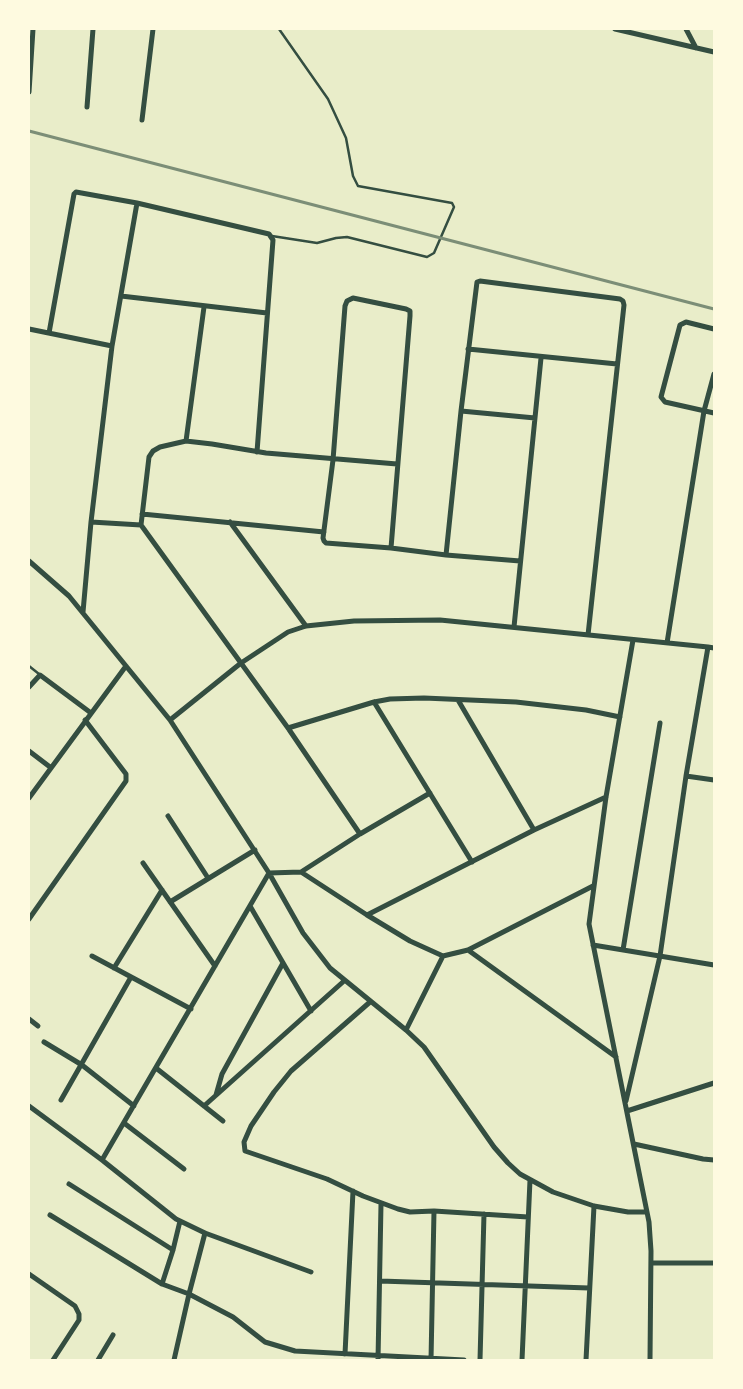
<!DOCTYPE html>
<style>
body{margin:0}
#map{position:relative;width:743px;height:1389px;overflow:hidden;background:#e9edc9;font-family:"Fira Sans",sans-serif}
canvas{display:block}
.frame{position:absolute;inset:0;border:30px solid #fefae0;pointer-events:none}
</style>
<div id="map">
<canvas width="743" height="1389"></canvas>
<div class="frame"></div>
</div>
<script>
const ctx = document.querySelector('canvas').getContext('2d');
ctx.lineJoin = 'round';
const poly = rows => new Path2D(rows.map(r => 'M' + r).join(''));
function strokePath(path, color, width, dash) { ctx.strokeStyle = color; ctx.lineWidth = width; ctx.lineCap = dash ? 'butt' : 'round'; ctx.setLineDash(dash || []); ctx.stroke(path); }
strokePath(poly([
 [272,236,317,243,336,238,347,237,427,257,434,253,454,207,452,203,358,186,353,176,346,138,328,99,279,29],
 [29,666,39,674]
]), '#344e41', 2.5);
strokePath(poly([
 [615,29,714,52],
 [686,29,696,48],
 [29,92,33,29],
 [87,107,93,29],
 [142,120,153,29],
 [121,296,267,313],
 [29,329,112,346],
 [714,329,686,322,680,325,661,397,665,402,714,413],
 [49,333,74,194,76,192,137,203,269,234,273,240,257,452],
 [468,349,617,364],
 [461,411,535,418],
 [186,441,204,307],
 [142,514,324,532],
 [91,522,141,525],
 [230,522,306,626],
 [391,548,410,316,410,311,406,309,353,298,347,301,345,306,333,460,323,538,324,541,326,543,391,548,446,555,520,561],
 [446,555,461,411,477,282,480,281,620,299,623,301,624,305,588,635],
 [29,561,69,596,170,720,269,873,102,1160],
 [83,612,91,522,112,346,137,203],
 [514,627,541,358],
 [633,640,606,797,589,924,649,1222,651,1251,650,1360],
 [667,643,704,411,714,374],
 [29,687,40,675,91,713],
 [458,700,534,830],
 [374,702,472,862],
 [170,720,241,663,288,632,306,626,354,621,440,620,708,647],
 [288,728,374,702,390,699,424,698,516,702,586,710,620,717],
 [29,751,50,767],
 [686,776,714,780],
 [430,793,360,834,301,872,367,915,534,830,606,797],
 [29,798,126,666],
 [168,816,208,878],
 [360,834,288,728,141,525,149,457,153,451,160,447,186,441,212,444,266,453,397,464],
 [143,863,215,966],
 [301,872,269,873,303,933,330,968,406,1030,424,1047,494,1147,508,1163,520,1174,553,1192,594,1206,628,1212,647,1212],
 [170,902,255,850],
 [250,906,311,1011],
 [367,915,410,941,443,956,468,950,593,886],
 [29,919,126,781,126,774,85,720],
 [593,945,714,965],
 [468,950,616,1057],
 [623,950,660,723],
 [92,956,191,1009],
 [114,968,162,890],
 [370,1002,291,1071,274,1092,251,1126,244,1142,245,1151,327,1179,363,1196,398,1209,410,1212,434,1211,528,1217],
 [29,1019,38,1026],
 [406,1030,443,956],
 [44,1042,82,1065,134,1106],
 [156,1068,223,1121],
 [216,1095,222,1074,283,963],
 [61,1100,131,977],
 [626,1101,660,956,686,776,708,647,714,648],
 [29,1106,102,1160,176,1219,205,1233,311,1272],
 [204,1106,344,981],
 [627,1111,714,1083],
 [124,1123,184,1169],
 [634,1144,703,1159,714,1160],
 [69,1184,173,1250],
 [50,1215,162,1284,189,1294,233,1317,265,1342,295,1351,464,1360],
 [651,1263,714,1263],
 [29,1274,75,1306,79,1314,79,1320,53,1360],
 [380,1281,589,1288],
 [162,1284,173,1250,180,1221],
 [345,1354,353,1191],
 [98,1360,113,1335],
 [174,1360,189,1294,205,1233],
 [378,1360,381,1204],
 [431,1360,434,1211],
 [480,1360,484,1214],
 [522,1360,530,1180],
 [586,1360,594,1206]
]), '#344e41', 5);
strokePath(poly([
 [29,131,714,309]
]), '#7c8e77', 3);
</script>
